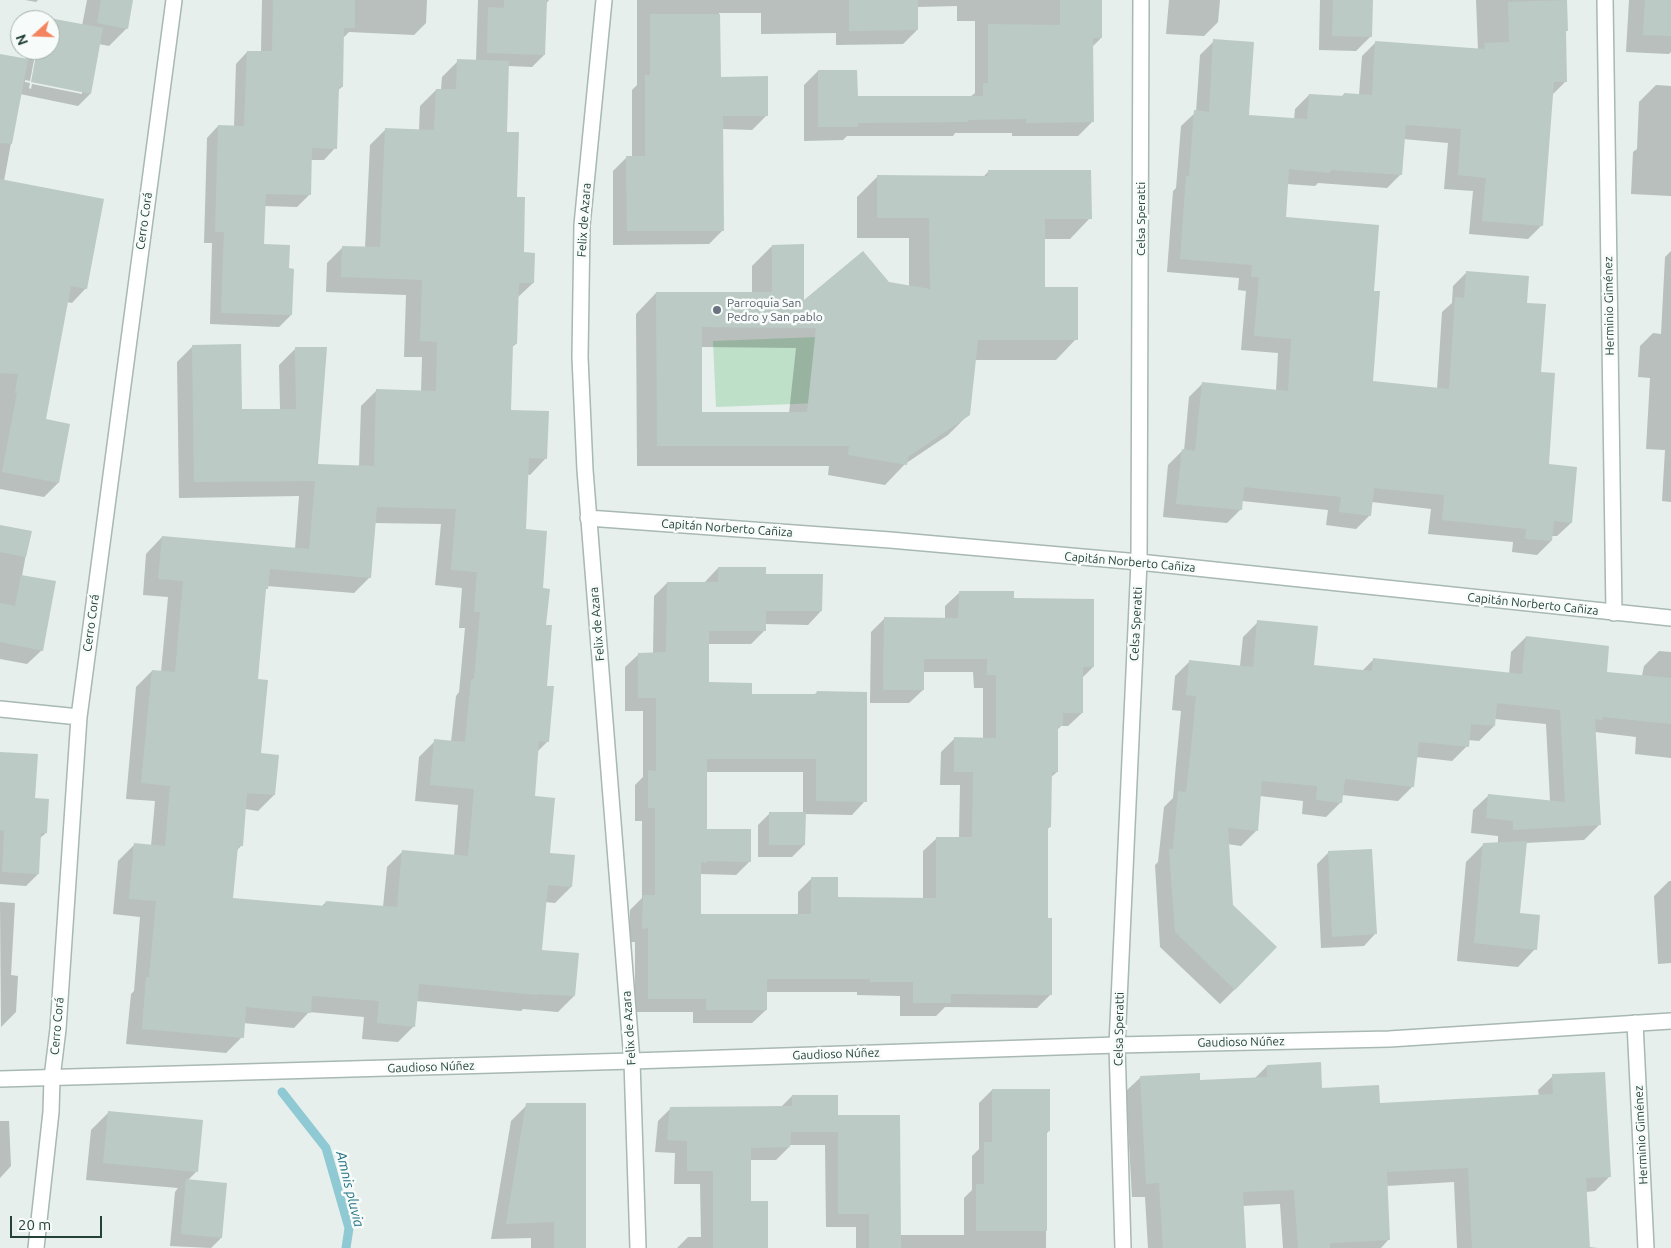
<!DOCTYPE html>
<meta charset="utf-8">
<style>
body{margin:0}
#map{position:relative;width:1671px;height:1248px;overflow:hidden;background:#e6efeb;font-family:Ubuntu,sans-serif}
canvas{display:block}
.north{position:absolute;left:10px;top:10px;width:50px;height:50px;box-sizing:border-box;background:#f7fbf9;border:1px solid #a3b1ad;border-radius:50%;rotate:250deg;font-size:14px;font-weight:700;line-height:20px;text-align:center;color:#24423a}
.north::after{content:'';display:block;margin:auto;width:18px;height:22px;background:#f4845f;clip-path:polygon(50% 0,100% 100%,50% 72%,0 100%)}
.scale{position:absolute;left:10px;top:1216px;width:92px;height:22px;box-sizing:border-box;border:2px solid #24423a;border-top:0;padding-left:6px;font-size:15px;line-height:18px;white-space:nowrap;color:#24423a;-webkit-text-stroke:4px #f7fbf9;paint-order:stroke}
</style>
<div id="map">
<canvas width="1671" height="1248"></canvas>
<div class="north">N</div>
<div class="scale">20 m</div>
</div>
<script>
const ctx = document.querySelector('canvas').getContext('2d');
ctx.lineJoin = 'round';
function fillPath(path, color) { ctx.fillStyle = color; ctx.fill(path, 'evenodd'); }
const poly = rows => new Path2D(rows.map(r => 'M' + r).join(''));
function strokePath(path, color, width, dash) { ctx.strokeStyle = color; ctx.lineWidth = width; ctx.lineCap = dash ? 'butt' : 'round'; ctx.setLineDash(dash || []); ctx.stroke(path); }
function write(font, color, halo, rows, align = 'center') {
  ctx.font = font + ' Ubuntu,sans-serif'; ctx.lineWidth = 5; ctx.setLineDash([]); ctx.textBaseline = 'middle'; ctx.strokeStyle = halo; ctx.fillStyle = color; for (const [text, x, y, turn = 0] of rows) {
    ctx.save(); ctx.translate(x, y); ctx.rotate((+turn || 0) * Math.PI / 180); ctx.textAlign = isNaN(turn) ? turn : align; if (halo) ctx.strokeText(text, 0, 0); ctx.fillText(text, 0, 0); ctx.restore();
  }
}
fillPath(poly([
 [817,337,819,403,716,407,713,341]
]), '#bfe0c8');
fillPath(poly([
 [25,0,38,0,36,2],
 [87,0,132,0,127,28,109,46,99,44,90,94,78,106,20,94,4,181,86,288,72,303,67,302,44,420,69,425,58,483,44,497,0,489,0,55,26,60,28,50,36,50,30,81,25,80,25,82,30,83,29,88,31,89,32,84,82,94,82,91,38,50,50,50,50,20,42,20,44,18,82,26],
 [262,0,427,0,426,23,414,35,349,32,343,38,342,87,337,91,335,148,324,160,310,160,309,195,297,207,264,206,263,245,288,270,291,315,279,327,210,324,212,243,204,243,207,138,218,126,234,127,236,64,247,52,261,52],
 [478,0,549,0,545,5,544,55,532,67,508,66,506,133,516,198,522,253,533,283,517,298,516,344,512,347,510,411,546,458,530,475,527,474,525,530,541,589,545,626,545,687,548,741,537,752,533,798,549,854,571,887,555,903,545,902,541,951,574,996,558,1012,523,1009,521,1011,416,1001,414,1026,398,1042,362,1039,364,1017,309,1012,294,1028,243,1023,242,1037,226,1053,126,1044,131,994,134,991,140,917,113,914,118,861,134,845,151,846,155,801,126,799,136,687,152,671,161,672,168,597,143,595,146,554,162,537,295,549,299,496,179,498,177,362,193,346,241,411,280,410,279,365,295,349,316,465,359,467,361,406,377,390,421,392,422,357,404,357,406,295,326,292,327,263,343,247,365,248,370,145,386,129,419,130,420,106,436,90,441,90,442,77,458,61,476,61],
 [374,523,441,524,435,585,462,588,459,628,465,628,459,692,456,696,451,742,435,741,419,757,415,801,458,805,454,856,403,851,387,867,383,907,326,902,322,906,232,899,236,851,241,846,245,809,258,811,274,795,260,754,257,680,265,590,267,586,354,593,370,577],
 [637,0,1101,0,1101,38,1092,47,1092,122,1078,136,1012,136,1012,133,955,133,953,136,847,136,843,140,804,141,804,85,818,71,856,97,970,97,975,93,975,21,957,21,957,6,917,7,917,30,903,44,836,45,836,33,761,34,761,13,719,13,720,78,766,116,752,130,722,129,723,230,709,244,613,245,613,171,627,157,632,157,632,90,637,85],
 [1169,0,1220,0,1218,22,1204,36,1166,34],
 [1320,0,1371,0,1371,36,1356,51,1319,50],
 [1476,0,1566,0,1567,30,1564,33,1566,81,1552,95,1542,225,1528,239,1469,234,1473,191,1444,189,1448,143,1403,139,1401,174,1387,188,1318,183,1315,186,1287,184,1284,219,1373,292,1372,383,1437,389,1442,312,1452,303,1453,286,1467,272,1526,304,1540,373,1547,465,1571,523,1557,536,1551,536,1551,541,1537,555,1512,552,1513,542,1428,534,1431,509,1372,502,1370,515,1356,529,1326,525,1328,510,1242,501,1241,509,1227,523,1163,517,1168,465,1182,451,1184,451,1189,397,1203,383,1276,391,1278,353,1241,350,1246,291,1238,290,1239,278,1167,272,1173,191,1176,188,1181,126,1196,112,1200,55,1214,41,1248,116,1294,120,1295,109,1309,95,1341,97,1344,94,1359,95,1362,56,1376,42,1478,50],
 [1629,0,1671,0,1671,52,1669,54,1626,52],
 [1656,85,1671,86,1671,196,1631,194,1633,152,1637,149,1639,102],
 [988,172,1090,218,1070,239,1044,239,1044,288,1076,339,1056,360,975,360,969,414,948,435,905,464,885,485,828,475,829,466,637,466,636,314,656,293,752,293,752,266,772,246,803,302,888,283,909,287,909,238,857,238,857,197,877,177,983,177],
 [700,347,796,348,789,413,701,413],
 [1671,251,1671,502,1662,501,1665,450,1646,449,1650,378,1638,377,1640,346,1653,333,1661,334,1665,257],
 [0,526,30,532,22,576,42,650,27,664,0,659],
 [718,568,765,575,821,611,808,625,764,624,764,631,751,644,708,644,708,684,751,695,814,695,817,692,865,801,852,815,804,814,804,845,792,857,758,857,758,825,770,813,803,813,803,772,706,772,706,830,750,861,736,875,700,874,700,915,798,915,798,892,811,879,837,898,923,899,923,851,937,838,959,838,960,785,940,785,941,752,954,739,983,739,983,688,974,688,973,672,923,672,923,690,909,703,870,703,871,632,885,618,945,619,945,606,959,593,1013,599,1093,667,1082,678,1082,713,1068,726,1061,726,1057,730,1057,772,1050,778,1050,827,1046,830,1047,919,1051,994,1037,1008,945,1007,936,1016,900,1016,900,996,857,995,857,992,766,992,766,1010,752,1023,693,1023,693,1012,635,1012,635,942,629,942,630,910,642,898,642,821,635,821,635,785,643,777,643,711,625,711,625,667,639,654,653,654,654,596,667,583,704,583],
 [1258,622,1312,666,1362,671,1373,660,1509,674,1511,652,1526,637,1606,673,1642,676,1644,666,1659,651,1671,652,1671,758,1635,754,1636,737,1595,732,1599,825,1584,840,1525,843,1518,914,1535,949,1518,967,1457,961,1466,862,1484,844,1498,844,1498,836,1471,833,1473,810,1489,795,1550,801,1546,724,1495,719,1494,726,1479,741,1468,740,1467,746,1452,761,1416,757,1413,786,1398,801,1342,795,1341,802,1326,817,1302,814,1303,801,1260,796,1256,831,1241,846,1227,844,1235,989,1220,1004,1160,947,1155,865,1158,862,1164,807,1173,798,1176,764,1181,711,1172,710,1175,676,1190,661,1240,666,1243,637],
 [0,753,34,799,46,833,40,838,38,874,26,886,0,884],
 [1328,853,1375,934,1364,946,1321,948,1317,864],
 [1669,881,1671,881,1671,963,1658,964,1654,896],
 [0,902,15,903,11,975,18,976,16,1012,1,1027],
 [1267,1066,1321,1089,1379,1104,1539,1096,1538,1090,1553,1076,1609,1177,1595,1191,1586,1192,1589,1247,1598,1248,1457,1248,1454,1182,1386,1186,1389,1239,1381,1248,1283,1248,1280,1204,1242,1206,1244,1248,1148,1248,1145,1197,1132,1197,1126,1091,1141,1077,1199,1081,1255,1078],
 [992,1090,1049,1131,1046,1134,1046,1248,856,1248,856,1227,826,1227,825,1145,789,1145,789,1147,776,1160,750,1160,750,1202,767,1248,677,1248,688,1237,701,1237,700,1184,674,1184,675,1153,655,1152,658,1121,671,1108,781,1107,792,1096,837,1116,900,1235,964,1235,964,1198,972,1190,972,1156,979,1149,979,1103],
 [527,1105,585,1248,531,1248,531,1238,491,1239,511,1121],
 [108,1113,197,1171,188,1180,221,1238,211,1248,170,1246,175,1192,178,1188,86,1180,91,1130],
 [0,1121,9,1121,11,1166,0,1178]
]), '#0003');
strokePath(poly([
 [282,1092,326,1148,349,1228,346,1248]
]), '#8ec9d4', 9);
fillPath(poly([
 [101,0,133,0,128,29,97,23],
 [273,0,355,0,355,28,344,28,343,87,339,87,337,149,312,148,311,195,266,194,264,244,290,245,289,268,294,269,292,315,221,313,224,232,215,232,218,125,244,126,247,51,272,51],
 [504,0,547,0,545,55,487,53,488,7,504,8],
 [849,0,918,0,918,30,849,31],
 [1060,0,1102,0,1102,38,1093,38,1094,122,1026,123,1026,119,968,120,968,122,858,123,858,127,818,127,818,70,857,70,858,96,983,96,983,83,988,83,988,24,1060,25],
 [1333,0,1373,0,1372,37,1332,36],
 [1567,0,1568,31,1566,31,1567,82,1554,82,1543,226,1482,221,1486,178,1458,175,1461,129,1406,125,1402,175,1331,170,1330,173,1289,169,1286,217,1379,225,1374,291,1380,291,1373,381,1449,389,1455,297,1464,298,1466,271,1529,276,1527,303,1546,304,1541,372,1555,373,1549,464,1577,467,1572,523,1554,521,1552,541,1525,539,1526,529,1442,520,1444,495,1374,488,1371,516,1339,512,1341,497,1244,487,1242,510,1176,504,1182,449,1195,451,1202,382,1288,391,1291,339,1254,336,1259,277,1251,277,1252,265,1180,259,1186,176,1189,176,1194,110,1209,112,1213,39,1254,42,1249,115,1307,119,1309,94,1344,96,1344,93,1372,95,1375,41,1485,49,1484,43,1509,42,1508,2],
 [1645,0,1671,0,1671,36,1643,35],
 [650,14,720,14,721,77,768,76,768,116,723,116,724,231,627,231,626,156,645,156,645,75,650,75],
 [44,17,103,28,91,94,31,82,37,50,50,50,50,20,43,20],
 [0,54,28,59,12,144,0,143],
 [457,59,509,61,507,132,519,132,517,197,525,197,524,252,535,253,534,283,519,283,517,344,513,344,511,410,549,411,547,459,529,458,526,529,547,531,543,588,550,589,546,625,552,625,547,686,554,686,549,742,539,741,535,796,555,798,550,853,575,855,572,887,548,885,542,950,579,953,575,996,538,994,538,995,419,984,415,1027,377,1023,379,1001,312,996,311,1013,246,1007,244,1038,142,1029,146,977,149,977,156,901,129,899,134,843,165,846,170,786,141,783,152,670,175,672,183,581,158,579,162,536,309,549,315,481,194,482,192,345,241,344,242,409,296,409,295,347,327,347,318,464,374,466,376,389,436,391,437,342,420,341,422,280,341,277,342,246,380,247,385,128,434,130,436,89,456,89],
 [377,507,456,509,451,570,477,572,474,612,480,612,474,679,471,679,465,742,434,739,430,785,474,789,468,856,402,850,397,907,326,901,325,906,233,898,238,846,243,846,247,793,275,795,279,755,261,753,268,680,258,679,266,589,268,589,270,569,371,578],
 [988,170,1091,170,1092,219,1045,219,1045,287,1078,287,1078,340,978,340,970,415,908,457,907,465,848,455,849,446,657,446,656,292,772,292,772,245,804,244,804,300,863,251,889,282,930,289,929,218,877,218,877,175,988,176],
 [702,327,816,328,807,412,702,412],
 [0,179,104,199,87,289,71,286,46,419,70,424,59,483,2,472,17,393,15,393,18,374,0,373],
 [0,525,32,531,26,557,0,552],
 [718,567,766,567,766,574,823,574,822,611,766,611,766,631,709,631,709,682,752,683,752,694,816,694,817,691,867,692,867,802,816,801,816,759,707,759,707,829,751,829,751,862,707,861,707,863,701,862,701,914,811,914,811,877,838,877,838,897,936,898,936,837,972,837,973,772,954,772,954,737,996,738,996,675,987,675,987,659,924,659,924,690,883,690,884,617,958,618,959,591,1014,591,1014,598,1094,599,1094,667,1083,667,1083,713,1063,713,1063,726,1058,726,1058,772,1052,772,1051,827,1048,827,1048,918,1052,918,1052,995,951,994,951,1003,913,1003,913,982,870,982,870,979,767,979,767,1010,706,1010,706,999,648,999,648,928,642,929,643,895,655,895,655,808,648,808,648,770,656,771,656,698,638,698,638,653,666,652,667,582,718,582],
 [21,575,56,581,43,651,0,642,0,603,15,606],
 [1257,620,1318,626,1314,665,1372,671,1373,658,1522,674,1526,636,1609,646,1607,672,1671,678,1671,724,1603,717,1602,720,1595,719,1601,825,1513,830,1513,821,1486,818,1488,794,1565,802,1560,710,1497,703,1495,726,1471,724,1469,747,1419,742,1414,787,1345,779,1342,803,1316,800,1317,786,1262,781,1258,831,1228,828,1233,905,1277,947,1235,990,1175,932,1169,849,1173,849,1178,791,1186,792,1191,748,1196,696,1186,695,1189,660,1253,667],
 [0,752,38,754,35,798,49,799,47,833,41,833,39,874,2,872,4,831,0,830],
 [769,812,806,812,805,845,769,845],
 [1527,841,1520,913,1540,915,1537,950,1474,943,1483,843],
 [1372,849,1377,934,1332,937,1328,851],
 [1321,1062,1322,1088,1379,1085,1380,1103,1553,1094,1552,1074,1605,1072,1611,1177,1586,1178,1590,1248,1472,1248,1468,1168,1387,1172,1390,1240,1330,1243,1330,1248,1298,1248,1294,1190,1243,1192,1246,1248,1163,1248,1159,1183,1146,1184,1140,1076,1200,1073,1200,1080,1267,1077,1267,1065],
 [992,1089,1050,1089,1050,1131,1047,1131,1047,1231,976,1231,976,1184,984,1184,984,1142,992,1142],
 [792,1095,838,1095,838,1115,900,1115,901,1248,869,1248,869,1214,838,1214,838,1132,791,1132,790,1147,751,1148,751,1201,768,1201,768,1248,713,1248,713,1171,687,1171,687,1141,667,1140,670,1107,792,1106],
 [526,1103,586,1103,586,1248,554,1248,554,1222,506,1224],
 [108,1111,203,1120,198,1172,103,1163],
 [186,1179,227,1183,222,1238,181,1234]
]), '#bbcac4');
const minor = poly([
 [604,0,582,225,580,357,585,470,632,1061,638,1248],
 [1605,0,1614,613],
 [588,518,890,540,1139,562,1671,618],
 [0,709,79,717],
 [1635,1023,1646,1248],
 [36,1248,51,1112,52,1078,58,1029,79,717,174,0],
 [1123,1248,1117,1045,1139,562,1141,0]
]);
const tertiary = poly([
 [0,1079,632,1061,1117,1045,1389,1039,1671,1021]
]);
strokePath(minor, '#a8b8b2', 18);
strokePath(tertiary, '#a8b8b2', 18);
strokePath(minor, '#fff', 15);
strokePath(tertiary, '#fff', 15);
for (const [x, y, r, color] of [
 [717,310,5,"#6b7280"]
]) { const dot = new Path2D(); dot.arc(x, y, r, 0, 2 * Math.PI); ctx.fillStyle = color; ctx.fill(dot); strokePath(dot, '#f7fbf9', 2); }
write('12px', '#24423a', '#f7fbf9', [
 ["Celsa Speratti",1141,219,-90],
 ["Felix de Azara",584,220,-86],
 ["Cerro Corá",144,221,-82],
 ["Herminio Giménez",1609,306,-91],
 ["Capitán Norberto Cañiza",727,528,4],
 ["Capitán Norberto Cañiza",1130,562,5],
 ["Capitán Norberto Cañiza",1533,604,6],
 ["Cerro Corá",91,623,-82],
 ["Felix de Azara",597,624,-95],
 ["Celsa Speratti",1136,624,-87],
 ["Cerro Corá",57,1026,-85],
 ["Felix de Azara",629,1028,-94],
 ["Celsa Speratti",1119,1029,-89],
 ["Gaudioso Núñez",1241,1042,-1],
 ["Gaudioso Núñez",836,1054,-2],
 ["Gaudioso Núñez",431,1067,-2],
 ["Herminio Giménez",1641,1135,-93]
]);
write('12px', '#5b616d', '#f7fbf9', [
 ["Parroquia San",727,303],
 ["Pedro y San pablo",727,317]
], 'left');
write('italic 14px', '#1c6f80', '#f7fbf9', [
 ["Amnis pluvia",350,1189,76]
]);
</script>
